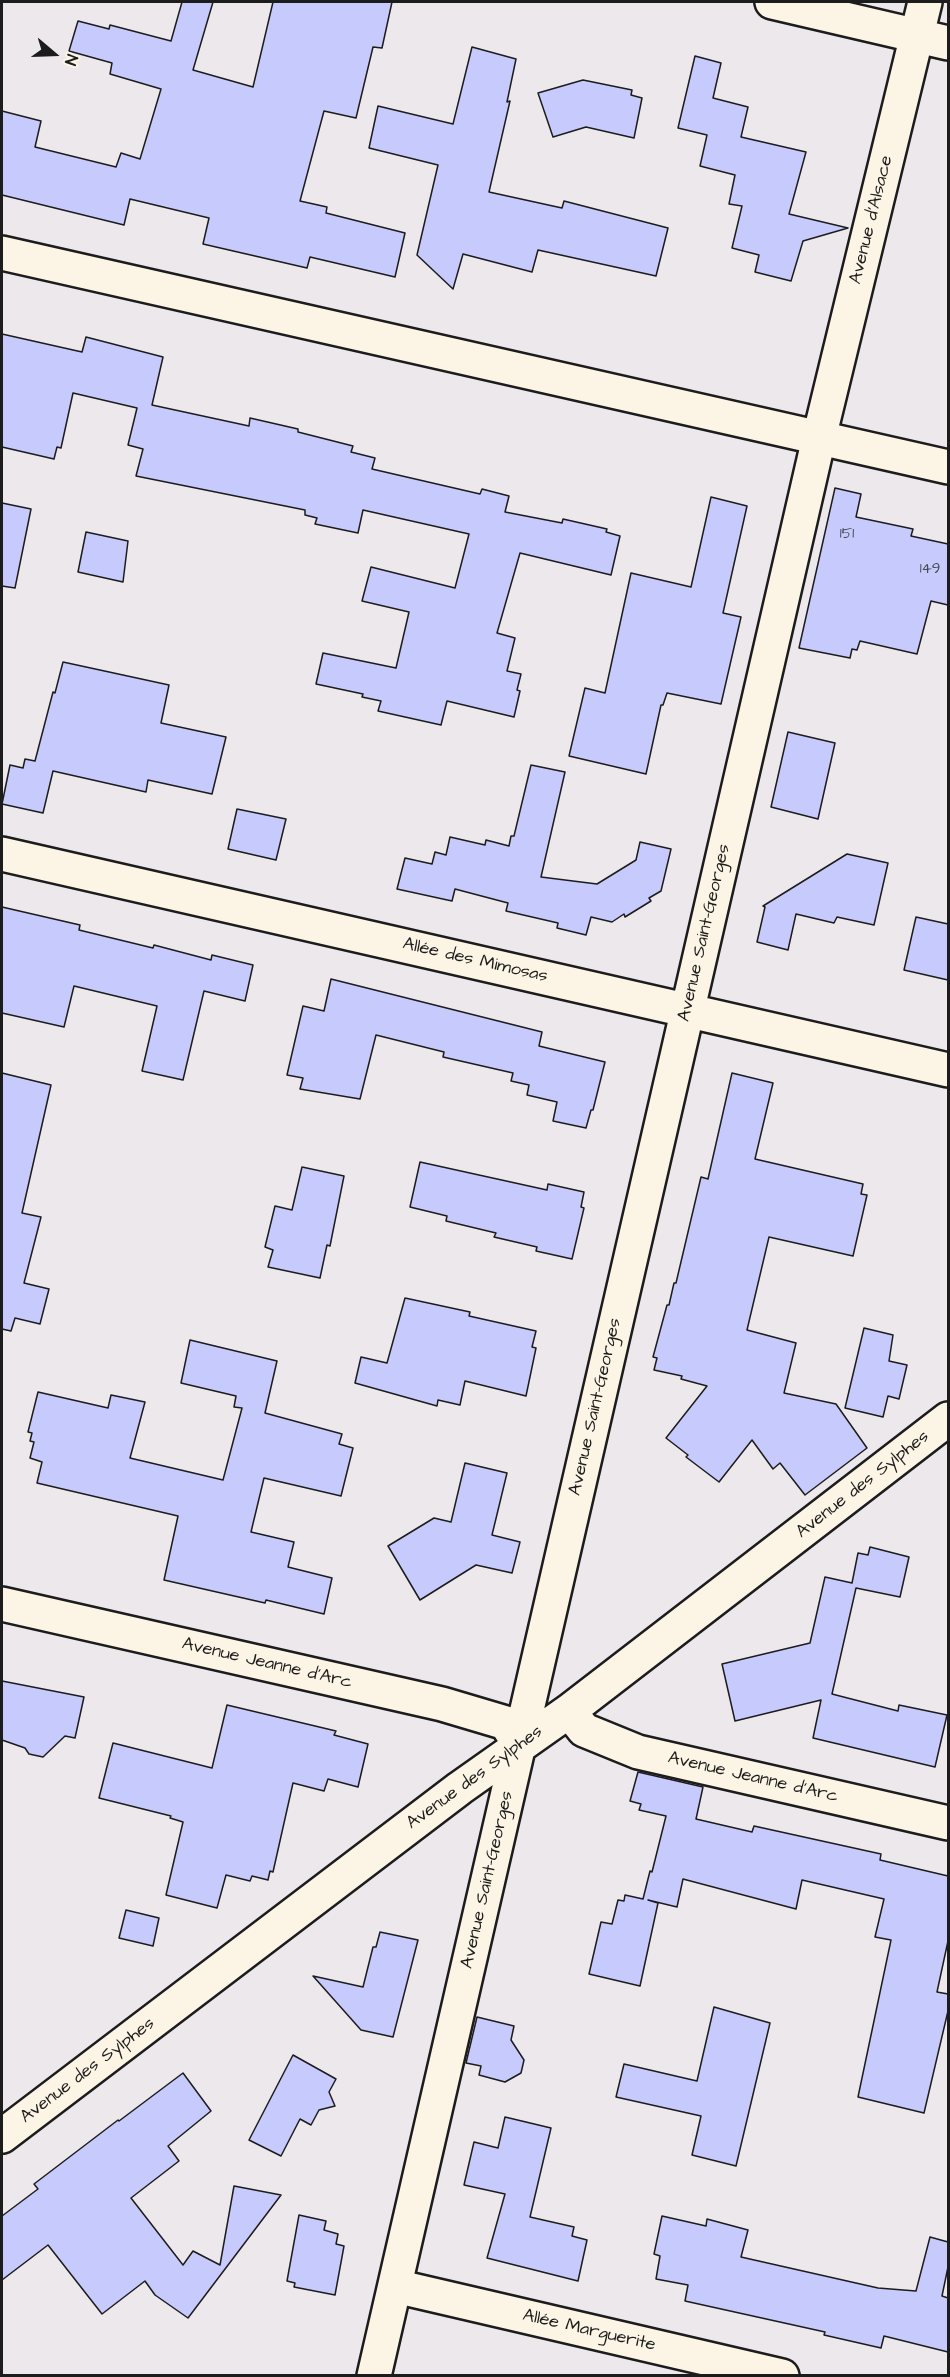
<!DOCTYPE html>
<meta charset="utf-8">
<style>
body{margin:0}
#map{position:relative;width:950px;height:2377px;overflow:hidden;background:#ece8ec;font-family:"Architects Daughter",sans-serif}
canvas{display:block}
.frame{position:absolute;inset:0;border:3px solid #1c1c1c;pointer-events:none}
.north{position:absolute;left:24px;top:24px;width:60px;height:60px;-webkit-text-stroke:4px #fcf5e5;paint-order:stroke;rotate:109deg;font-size:16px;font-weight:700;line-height:24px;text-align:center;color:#1c1c1c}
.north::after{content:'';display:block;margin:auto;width:21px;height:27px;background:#1c1c1c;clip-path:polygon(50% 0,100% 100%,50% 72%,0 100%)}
</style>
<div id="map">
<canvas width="950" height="2377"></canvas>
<div class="frame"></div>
<div class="north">N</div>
</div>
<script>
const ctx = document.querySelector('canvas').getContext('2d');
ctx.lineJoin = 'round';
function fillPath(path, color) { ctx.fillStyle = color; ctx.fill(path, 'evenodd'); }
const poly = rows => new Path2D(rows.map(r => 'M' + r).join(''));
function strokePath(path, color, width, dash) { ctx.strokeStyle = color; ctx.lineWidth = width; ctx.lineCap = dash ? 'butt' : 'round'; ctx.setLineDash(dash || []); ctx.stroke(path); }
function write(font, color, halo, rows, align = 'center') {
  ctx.font = font + ' "Architects Daughter",sans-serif'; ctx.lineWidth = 5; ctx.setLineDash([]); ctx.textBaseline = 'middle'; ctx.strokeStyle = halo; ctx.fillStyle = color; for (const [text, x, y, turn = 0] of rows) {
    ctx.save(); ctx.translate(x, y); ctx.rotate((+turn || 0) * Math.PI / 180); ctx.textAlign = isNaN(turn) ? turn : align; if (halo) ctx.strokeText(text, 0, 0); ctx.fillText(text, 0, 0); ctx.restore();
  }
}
const building = poly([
 [182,2,213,2,193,70,253,87,273,2,392,2,382,48,373,47,356,118,324,111,300,201,327,207,326,213,405,233,395,277,310,257,307,268,203,244,209,218,130,199,124,225,2,195,2,111,41,121,35,147,116,167,121,153,140,159,161,89,110,74,112,63,69,51,78,21,109,29,110,25,171,41,182,2],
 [472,47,516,59,507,102,510,101,489,192,562,208,564,201,668,228,656,276,538,250,532,272,463,254,453,289,417,255,438,165,369,148,378,106,453,124,472,47],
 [695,56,721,63,713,98,748,107,741,137,806,152,789,214,848,228,803,241,791,281,755,272,759,255,732,248,742,206,729,204,735,175,700,166,707,135,678,128,695,56],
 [583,80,632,90,631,95,642,98,634,138,586,127,553,137,538,93,583,80],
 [2,334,82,352,86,337,163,357,152,405,249,426,250,418,298,429,298,432,353,446,351,452,375,458,372,469,480,494,482,489,509,496,505,512,562,523,563,519,607,529,606,532,620,536,611,575,520,553,497,633,515,638,507,671,521,674,517,690,520,691,514,717,447,701,441,725,378,711,381,701,362,697,363,694,316,684,323,653,396,668,409,612,362,601,371,567,455,588,469,534,363,510,358,533,315,524,317,518,305,515,305,510,136,476,143,449,128,445,137,408,73,393,61,448,57,447,54,459,2,447,2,334],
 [835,488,861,494,856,517,913,529,911,536,948,544,948,605,931,601,917,654,860,641,857,650,852,649,850,658,799,648,835,488],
 [711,497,747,506,723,613,741,617,721,704,667,693,663,705,661,705,646,774,569,756,585,688,605,693,631,573,691,587,711,497],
 [2,503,31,509,15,588,2,586,2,503],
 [86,532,128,541,123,582,78,572,86,532],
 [63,662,169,685,161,723,226,737,212,794,148,780,146,792,53,771,43,813,2,804,10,765,23,768,25,759,35,761,53,692,55,693,63,662],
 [788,732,835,743,818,819,771,807,788,732],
 [531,765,565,772,541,877,597,884,636,860,640,842,671,849,661,891,649,898,651,901,625,917,624,914,612,922,591,917,586,935,557,928,558,923,506,911,508,903,455,889,452,901,397,889,405,858,432,864,435,852,446,855,450,837,485,845,486,840,509,846,511,836,514,836,531,765],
 [237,809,286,819,276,860,228,849,237,809],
 [847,854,888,863,874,925,837,917,834,923,796,914,788,950,757,942,765,907,763,906,847,854],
 [2,907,80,925,79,930,153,948,154,945,211,960,212,955,253,965,245,1001,204,991,183,1080,142,1071,157,1006,74,986,64,1027,2,1013,2,907],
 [916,917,948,924,948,980,904,970,916,917],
 [331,979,542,1032,539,1046,605,1062,593,1110,591,1110,586,1128,553,1121,557,1102,527,1095,529,1085,511,1081,513,1073,443,1057,444,1052,376,1035,360,1099,300,1089,303,1078,287,1075,303,1006,324,1011,331,979],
 [2,1073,51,1085,22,1213,41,1217,24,1283,49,1289,40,1324,15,1318,11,1331,2,1329,2,1073],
 [732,1073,773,1083,755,1159,863,1184,861,1194,867,1195,853,1256,769,1237,747,1330,796,1343,784,1393,836,1404,867,1448,805,1495,780,1463,773,1469,752,1440,719,1482,686,1457,688,1455,666,1438,707,1386,681,1379,682,1376,654,1370,657,1358,653,1357,667,1305,669,1305,674,1283,676,1283,701,1177,708,1179,732,1073],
 [420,1162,547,1190,548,1184,584,1192,581,1207,584,1208,572,1259,536,1251,537,1247,494,1237,496,1233,446,1221,447,1216,410,1207,420,1162],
 [302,1167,344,1176,330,1246,327,1245,320,1278,268,1267,273,1250,265,1247,275,1206,292,1210,302,1167],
 [405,1298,470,1312,469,1316,536,1331,532,1347,536,1348,526,1396,465,1381,460,1405,438,1400,437,1406,355,1383,361,1357,387,1363,405,1298],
 [864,1328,893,1335,889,1361,907,1365,899,1399,888,1396,883,1417,845,1408,864,1328],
 [190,1340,277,1361,265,1413,342,1434,339,1444,353,1448,341,1496,264,1478,251,1532,294,1542,288,1567,332,1578,324,1614,266,1600,265,1603,164,1580,178,1516,37,1483,42,1462,30,1458,34,1442,30,1441,32,1433,28,1432,38,1392,108,1408,111,1395,145,1402,130,1458,223,1480,242,1408,234,1407,236,1396,181,1383,190,1340],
 [465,1463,507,1473,492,1535,520,1542,512,1573,476,1565,420,1600,388,1546,434,1518,451,1522,465,1463],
 [870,1547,909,1557,900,1597,856,1588,832,1694,898,1711,899,1705,947,1715,935,1767,813,1738,821,1700,735,1721,722,1664,810,1643,825,1577,852,1583,858,1553,868,1555,870,1547],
 [2,1681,84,1697,75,1738,65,1736,43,1757,29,1754,25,1748,2,1740,2,1681],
 [227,1705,336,1731,334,1735,368,1744,358,1787,328,1779,324,1791,293,1783,273,1872,270,1871,268,1880,252,1876,250,1881,226,1875,217,1908,166,1895,183,1822,170,1818,171,1816,99,1798,113,1743,212,1768,227,1705],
 [638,1772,703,1787,696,1819,752,1832,754,1826,881,1854,880,1860,948,1876,948,1941,937,1992,948,1994,948,2011,924,2113,858,2097,891,1940,875,1937,884,1899,802,1880,796,1909,683,1879,677,1907,648,1900,658,1903,640,1986,589,1974,601,1922,612,1924,618,1900,624,1901,625,1895,643,1899,650,1871,652,1872,666,1816,639,1810,641,1804,630,1801,638,1772],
 [126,1910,159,1918,153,1946,119,1938,126,1910],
 [380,1932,418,1940,393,2037,361,2030,313,1976,363,1987,373,1947,376,1947,380,1932],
 [714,2007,770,2023,736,2166,692,2155,701,2116,616,2097,624,2064,697,2081,714,2007],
 [477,2017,514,2026,511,2040,524,2060,521,2073,505,2082,479,2075,481,2066,466,2063,477,2017],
 [293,2055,336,2079,329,2092,335,2106,319,2110,311,2125,300,2119,281,2156,249,2140,293,2055],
 [183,2073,211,2111,168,2146,179,2161,131,2198,183,2265,193,2251,220,2265,234,2186,281,2195,188,2318,155,2295,145,2281,102,2314,48,2245,2,2280,2,2216,38,2189,34,2184,118,2120,119,2121,183,2073],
 [505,2117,551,2128,530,2217,574,2227,572,2236,587,2240,578,2281,487,2258,505,2194,464,2185,474,2142,498,2148,505,2117],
 [299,2215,326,2221,324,2230,338,2234,336,2244,344,2246,335,2295,294,2287,295,2283,287,2281,299,2215],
 [662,2216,706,2226,707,2219,748,2230,741,2257,878,2288,916,2291,930,2237,948,2242,948,2267,942,2296,948,2298,948,2352,884,2336,881,2348,824,2335,825,2332,685,2301,688,2285,656,2279,660,2256,654,2254,662,2216]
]);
fillPath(building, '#c7cafc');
strokePath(building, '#1c1c1c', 1.5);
const minor = poly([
 [772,2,948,43],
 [2,854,948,1070],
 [2,1604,442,1704,506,1723,519,1744],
 [569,1711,584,1730,638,1752,948,1823],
 [2,2136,460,1788,569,1711,948,1419],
 [395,2286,782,2376],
 [374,2376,819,438,925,2]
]);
const tertiary = poly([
 [2,253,948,467]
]);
strokePath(minor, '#1c1c1c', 38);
strokePath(tertiary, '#1c1c1c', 38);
strokePath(minor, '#fcf5e5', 33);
strokePath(tertiary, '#fcf5e5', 33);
write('15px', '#474854', null, [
 ["151",847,535],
 ["149",930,570]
]);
write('18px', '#1c1c1c', '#fcf5e5', [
 ["Avenue d'Alsace",872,220,-76],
 ["Avenue Saint-Georges",705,933,-77],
 ["Allée des Mimosas",475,961,13],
 ["Avenue Saint-Georges",596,1407,-77],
 ["Avenue des Sylphes",863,1485,-38],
 ["Avenue Jeanne d'Arc",267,1664,13],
 ["Avenue des Sylphes",475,1778,-36],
 ["Avenue Jeanne d'Arc",753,1778,13],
 ["Avenue Saint-Georges",488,1880,-77],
 ["Avenue des Sylphes",88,2071,-37],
 ["Allée Marguerite",589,2331,13]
]);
</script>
